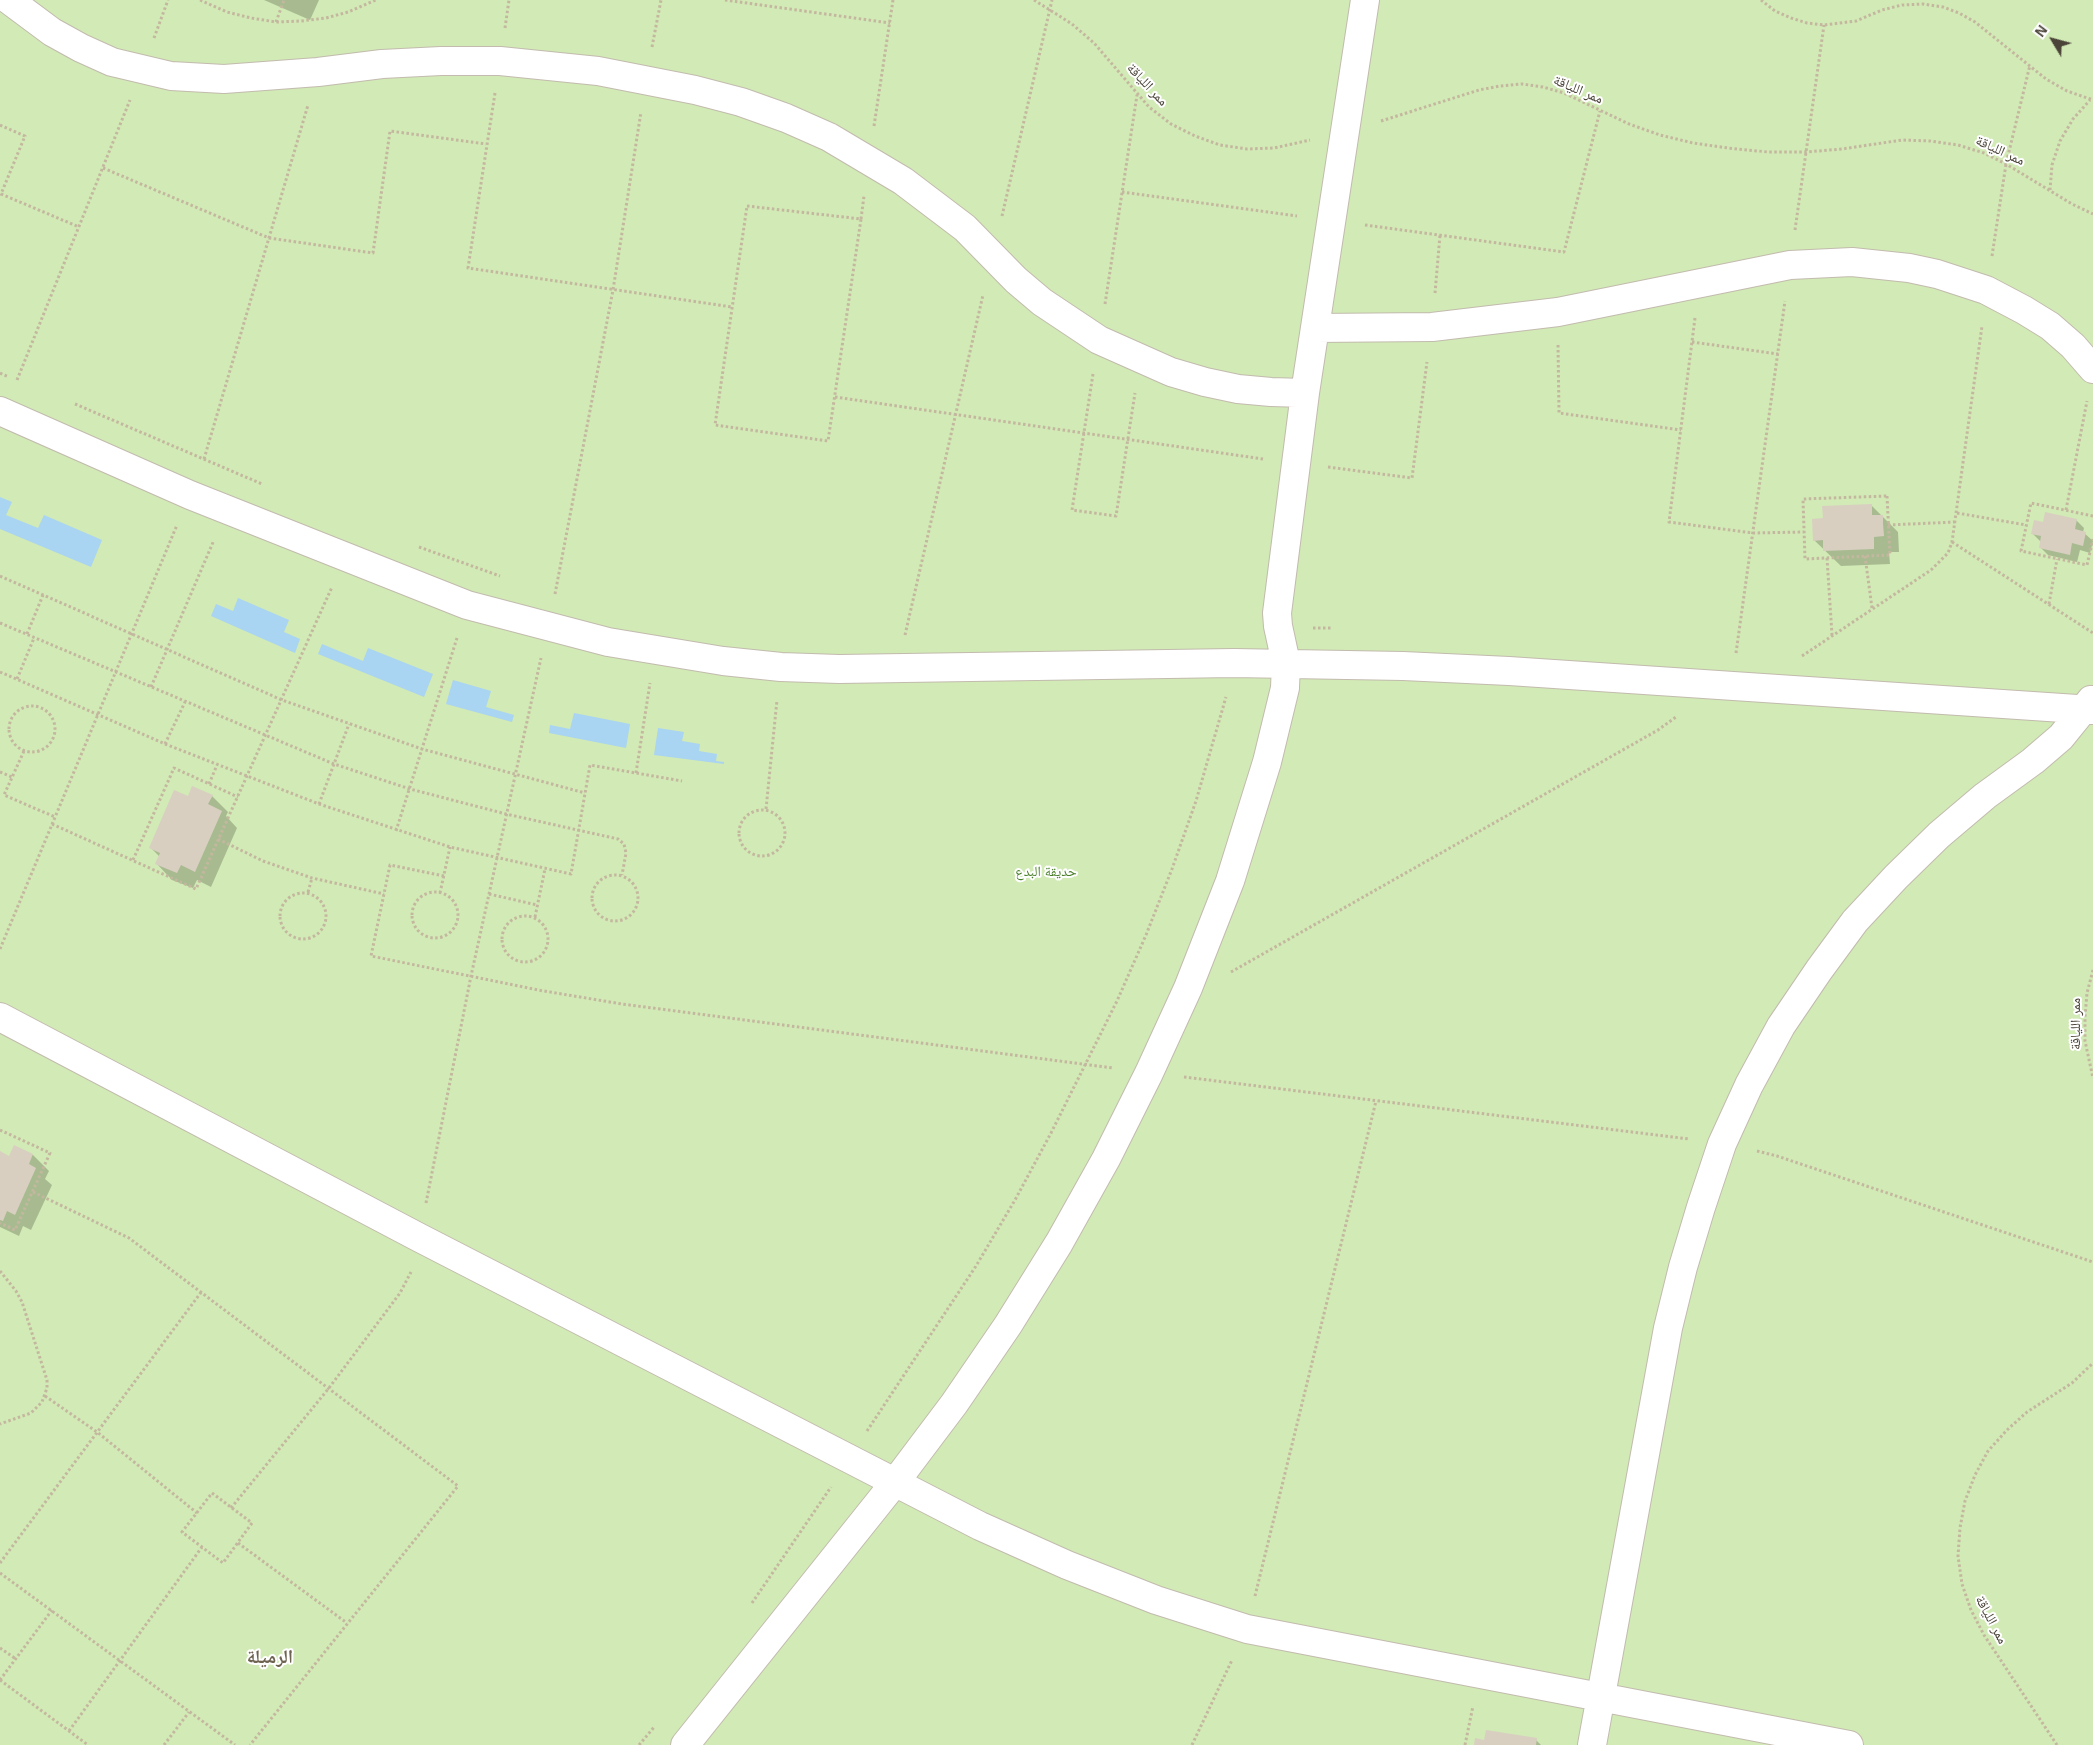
<!DOCTYPE html>
<meta charset="utf-8">
<style>
body{margin:0}
#map{position:relative;width:2093px;height:1745px;overflow:hidden;background:#f6f3ec;font-family:Arial,sans-serif}
canvas{display:block}
.north{position:absolute;left:2028px;top:15px;width:50px;height:50px;-webkit-text-stroke:4px #fff;paint-order:stroke;rotate:307deg;font-size:14px;font-weight:700;line-height:20px;text-align:center;color:#4b4439}
.north::after{content:'';display:block;margin:auto;width:18px;height:22px;background:#4b4439;clip-path:polygon(50% 0,100% 100%,50% 72%,0 100%)}
</style>
<div id="map">
<canvas width="2093" height="1745"></canvas>
<div class="north">N</div>
</div>
<script>
const ctx = document.querySelector('canvas').getContext('2d');
ctx.lineJoin = 'round';
function fillPath(path, color) { ctx.fillStyle = color; ctx.fill(path, 'evenodd'); }
const poly = rows => new Path2D(rows.map(r => 'M' + r).join(''));
function strokePath(path, color, width, dash) { ctx.strokeStyle = color; ctx.lineWidth = width; ctx.lineCap = dash ? 'butt' : 'round'; ctx.setLineDash(dash || []); ctx.stroke(path); }
function write(font, color, halo, rows, align = 'center') {
  ctx.font = font + ' Arial,"Noto Naskh Arabic",sans-serif'; ctx.lineWidth = 4; ctx.setLineDash([]); ctx.textBaseline = 'middle'; ctx.strokeStyle = halo; ctx.fillStyle = color; for (const [text, x, y, turn = 0] of rows) {
    ctx.save(); ctx.translate(x, y); ctx.rotate((+turn || 0) * Math.PI / 180); ctx.textAlign = isNaN(turn) ? turn : align; if (halo) ctx.strokeText(text, 0, 0); ctx.fillText(text, 0, 0); ctx.restore();
  }
}
fillPath(poly([
 [0,0,2093,0,2093,1745,0,1745]
]), '#d2eab5');
fillPath(poly([
 [0,497,12,502,6,515,38,528,44,515,102,540,91,567,0,529],
 [238,598,289,620,284,632,300,639,295,653,211,616,216,604,233,611],
 [322,644,363,661,368,648,433,674,424,697,318,654],
 [453,680,491,691,486,707,514,715,512,722,446,704],
 [574,713,630,724,626,748,549,733,550,725,570,729],
 [658,728,684,732,682,741,700,744,699,751,717,754,716,761,724,762,724,764,654,755]
]), '#a9d4f2');
fillPath(poly([
 [264,0,319,0,310,20],
 [1871,505,1898,532,1899,552,1889,552,1890,564,1841,566,1814,540,1824,520],
 [2076,520,2084,528,2083,532,2093,541,2090,553,2080,550,2077,562,2048,555,2040,547,2041,542,2033,534,2044,524],
 [212,796,228,812,226,816,237,828,211,887,197,880,193,888,172,880,157,864,160,857,150,847,188,797],
 [15,1147,33,1155,49,1171,45,1179,52,1185,31,1230,23,1226,19,1236,0,1227,0,1153,10,1157],
 [1536,1740,1541,1745,1475,1745,1485,1741]
]), '#0003');
fillPath(poly([
 [1872,504,1872,515,1883,515,1883,524,1884,536,1874,537,1874,549,1823,551,1823,540,1813,541,1812,519,1823,518,1822,506],
 [2045,512,2077,519,2075,529,2086,532,2083,546,2072,543,2070,555,2039,548,2041,536,2031,534,2034,520,2043,522],
 [192,786,213,795,208,804,222,811,195,872,181,865,177,873,155,864,160,853,149,848,174,790,188,796],
 [14,1145,33,1154,29,1164,36,1168,15,1215,7,1211,3,1221,0,1220,0,1151,9,1156],
 [1486,1730,1537,1738,1536,1745,1474,1745,1475,1738,1484,1740]
]), '#d8cfc1');
const minor = poly([
 [9,0,52,32,81,48,112,62,171,76,224,79,318,72,382,64,441,61,500,61,598,71,695,90,741,102,786,118,829,137,903,181,965,228,1016,280,1042,302,1099,340,1171,372,1205,382,1238,389,1271,392,1305,393],
 [1315,328,1432,327,1558,312,1790,265,1852,262,1909,268,1937,274,1986,290,2024,310,2050,326,2073,346,2093,369],
 [0,411,190,495,467,605,608,642,723,661,781,667,839,669,1234,663,1403,666,1509,671,2093,710],
 [0,1017,420,1238,980,1526,1067,1565,1156,1600,1247,1629,1849,1745],
 [685,1745,896,1481,954,1404,1008,1325,1059,1243,1106,1159,1149,1073,1188,988,1230,881,1267,762,1285,688,1286,663,1278,626,1277,613,1305,393,1365,0],
 [1592,1745,1668,1328,1683,1267,1701,1207,1722,1144,1749,1085,1781,1026,1819,970,1855,921,1896,877,1939,835,1985,796,2033,761,2061,737,2091,700]
]);
strokePath(minor, '#c2bbae', 30);
strokePath(poly([
 [200,0,227,12,251,18,276,22,301,21,326,18,348,12,376,0],
 [725,0,890,23],
 [1034,0,1072,24,1094,43,1149,107,1171,124,1195,136,1220,145,1247,149,1274,148,1310,140],
 [1761,0,1775,11,1791,18,1807,23,1824,25,1856,21,1882,10,1902,5,1923,4,1943,7,1959,13,1975,22,2046,79,2067,91,2093,100],
 [276,22,284,0],
 [505,28,509,0],
 [154,38,168,0],
 [652,47,661,0],
 [495,93,468,268,732,307],
 [1381,121,1479,90,1500,86,1522,84,1543,87,1564,93,1629,124,1660,135,1693,143,1728,148,1768,152,1806,152,1842,149,1902,140,1930,141,1958,145,1984,153,2006,164,2072,204,2093,214],
 [0,125,25,136,1,194,79,227],
 [874,126,893,0],
 [103,168,269,238,373,253,390,131,486,144],
 [2050,190,2052,165,2060,141,2073,119,2090,100],
 [1122,192,1297,216],
 [747,206,861,219,828,441,715,425,747,206],
 [1002,216,1052,0],
 [861,219,864,196],
 [1365,225,1564,252,1600,111],
 [1795,230,1824,25],
 [1992,256,2006,164,2030,65],
 [1435,293,1440,235],
 [1105,304,1137,95],
 [1695,318,1669,522,1753,533,1804,532],
 [1692,342,1778,354],
 [1558,345,1559,413,1681,430],
 [0,373,9,377],
 [1093,374,1072,510,1116,516,1135,393],
 [17,380,130,100],
 [835,397,1263,459],
 [75,404,262,484],
 [204,459,308,105],
 [1328,467,1412,478,1427,362],
 [1887,496,1890,555,1805,559,1803,499,1887,496],
 [2066,510,2087,401],
 [1957,513,2026,525],
 [2093,516,2031,503,2021,551,2087,565,2093,539],
 [1888,525,1955,522],
 [1952,542,2093,633],
 [419,547,500,576],
 [1865,556,1872,608],
 [1827,558,1832,635],
 [0,576,282,700,422,749,585,793],
 [555,594,613,290,641,112],
 [2049,604,2057,559],
 [0,623,334,764,410,789,506,814,618,839,624,844,626,853,622,875],
 [1313,628,1332,628],
 [27,634,43,595],
 [905,635,983,295],
 [1736,653,1785,301],
 [1802,656,1931,570,1948,553,1952,542,1982,326],
 [0,672,165,744,319,804,450,847,571,874,590,765,682,781],
 [17,679,34,638],
 [151,687,214,540],
 '9 729a23 23 0 1 1 46 0a23 23 0 1 1-46 0Z',
 [165,744,185,702],
 [24,751,4,795,55,817],
 [0,772,12,777],
 [636,773,650,683],
 [209,784,217,765],
 [319,804,349,724],
 [766,809,777,700],
 '739 833a23 23 0 1 1 46 0a23 23 0 1 1-46 0Z',
 [52,824,196,889,332,587],
 [396,831,457,638],
 [218,839,263,861,312,878,384,894],
 [133,860,174,768,238,797],
 '592 898a23 23 0 1 1 46 0a23 23 0 1 1-46 0Z',
 [444,876,390,865,371,956,538,990,622,1004,1113,1068],
 '412 915a23 23 0 1 1 46 0a23 23 0 1 1-46 0Z',
 [308,892,312,878],
 '280 916a23 23 0 1 1 46 0a23 23 0 1 1-46 0Z',
 [440,893,450,847],
 [489,894,537,905],
 '502 939a23 23 0 1 1 46 0a23 23 0 1 1-46 0Z',
 [535,917,545,869],
 [0,949,177,525],
 [2093,970,2087,993,2085,1017,2085,1041,2093,1078],
 [1231,972,1658,730,1676,717],
 [1184,1077,1689,1139],
 [0,1130,50,1153,15,1230,0,1223],
 [1757,1151,1777,1156,2093,1262],
 [33,1192,129,1238,458,1486,250,1745],
 [426,1203,471,976,541,658],
 [0,1271,16,1291,22,1302,47,1380,47,1388,42,1402,31,1413,0,1424],
 [45,1396,97,1432,197,1513],
 [867,1431,976,1266,1015,1200,1051,1133,1117,1001,1146,935,1172,869,1196,801,1226,697],
 [212,1493,252,1523,223,1563,182,1532,212,1493],
 [231,1508,329,1388,400,1293,411,1272],
 [238,1543,347,1623],
 [0,1563,202,1291],
 [0,1573,235,1745],
 [1255,1596,1376,1101],
 [752,1603,831,1487],
 [0,1648,16,1659],
 [0,1680,88,1745],
 [0,1680,52,1610],
 [69,1731,202,1547],
 [164,1745,189,1712],
 [639,1745,655,1726],
 [1192,1745,1232,1660],
 [1465,1745,1473,1706],
 [2057,1745,1984,1635,1971,1610,1962,1584,1958,1556,1960,1528,1965,1501,1975,1475,1988,1451,2007,1430,2027,1412,2072,1383,2093,1363]
]), '#c4b79f', 3, [2.5, 2.5]);
strokePath(minor, '#fff', 28);
write('14px', '#4b4439', '#fff', [
 ["ممر اللياقة",1147,85,47],
 ["ممر اللياقة",1578,90,23],
 ["ممر اللياقة",2000,151,25],
 ["ممر اللياقة",2076,1024,-90],
 ["ممر اللياقة",1991,1620,62]
]);
write('14px', '#4a7f2a', '#fff', [
 ["حديقة البدع",1046,872]
]);
write('bold 19px', '#6e6250', '#fff', [
 ["الرميلة",270,1658]
]);
</script>
